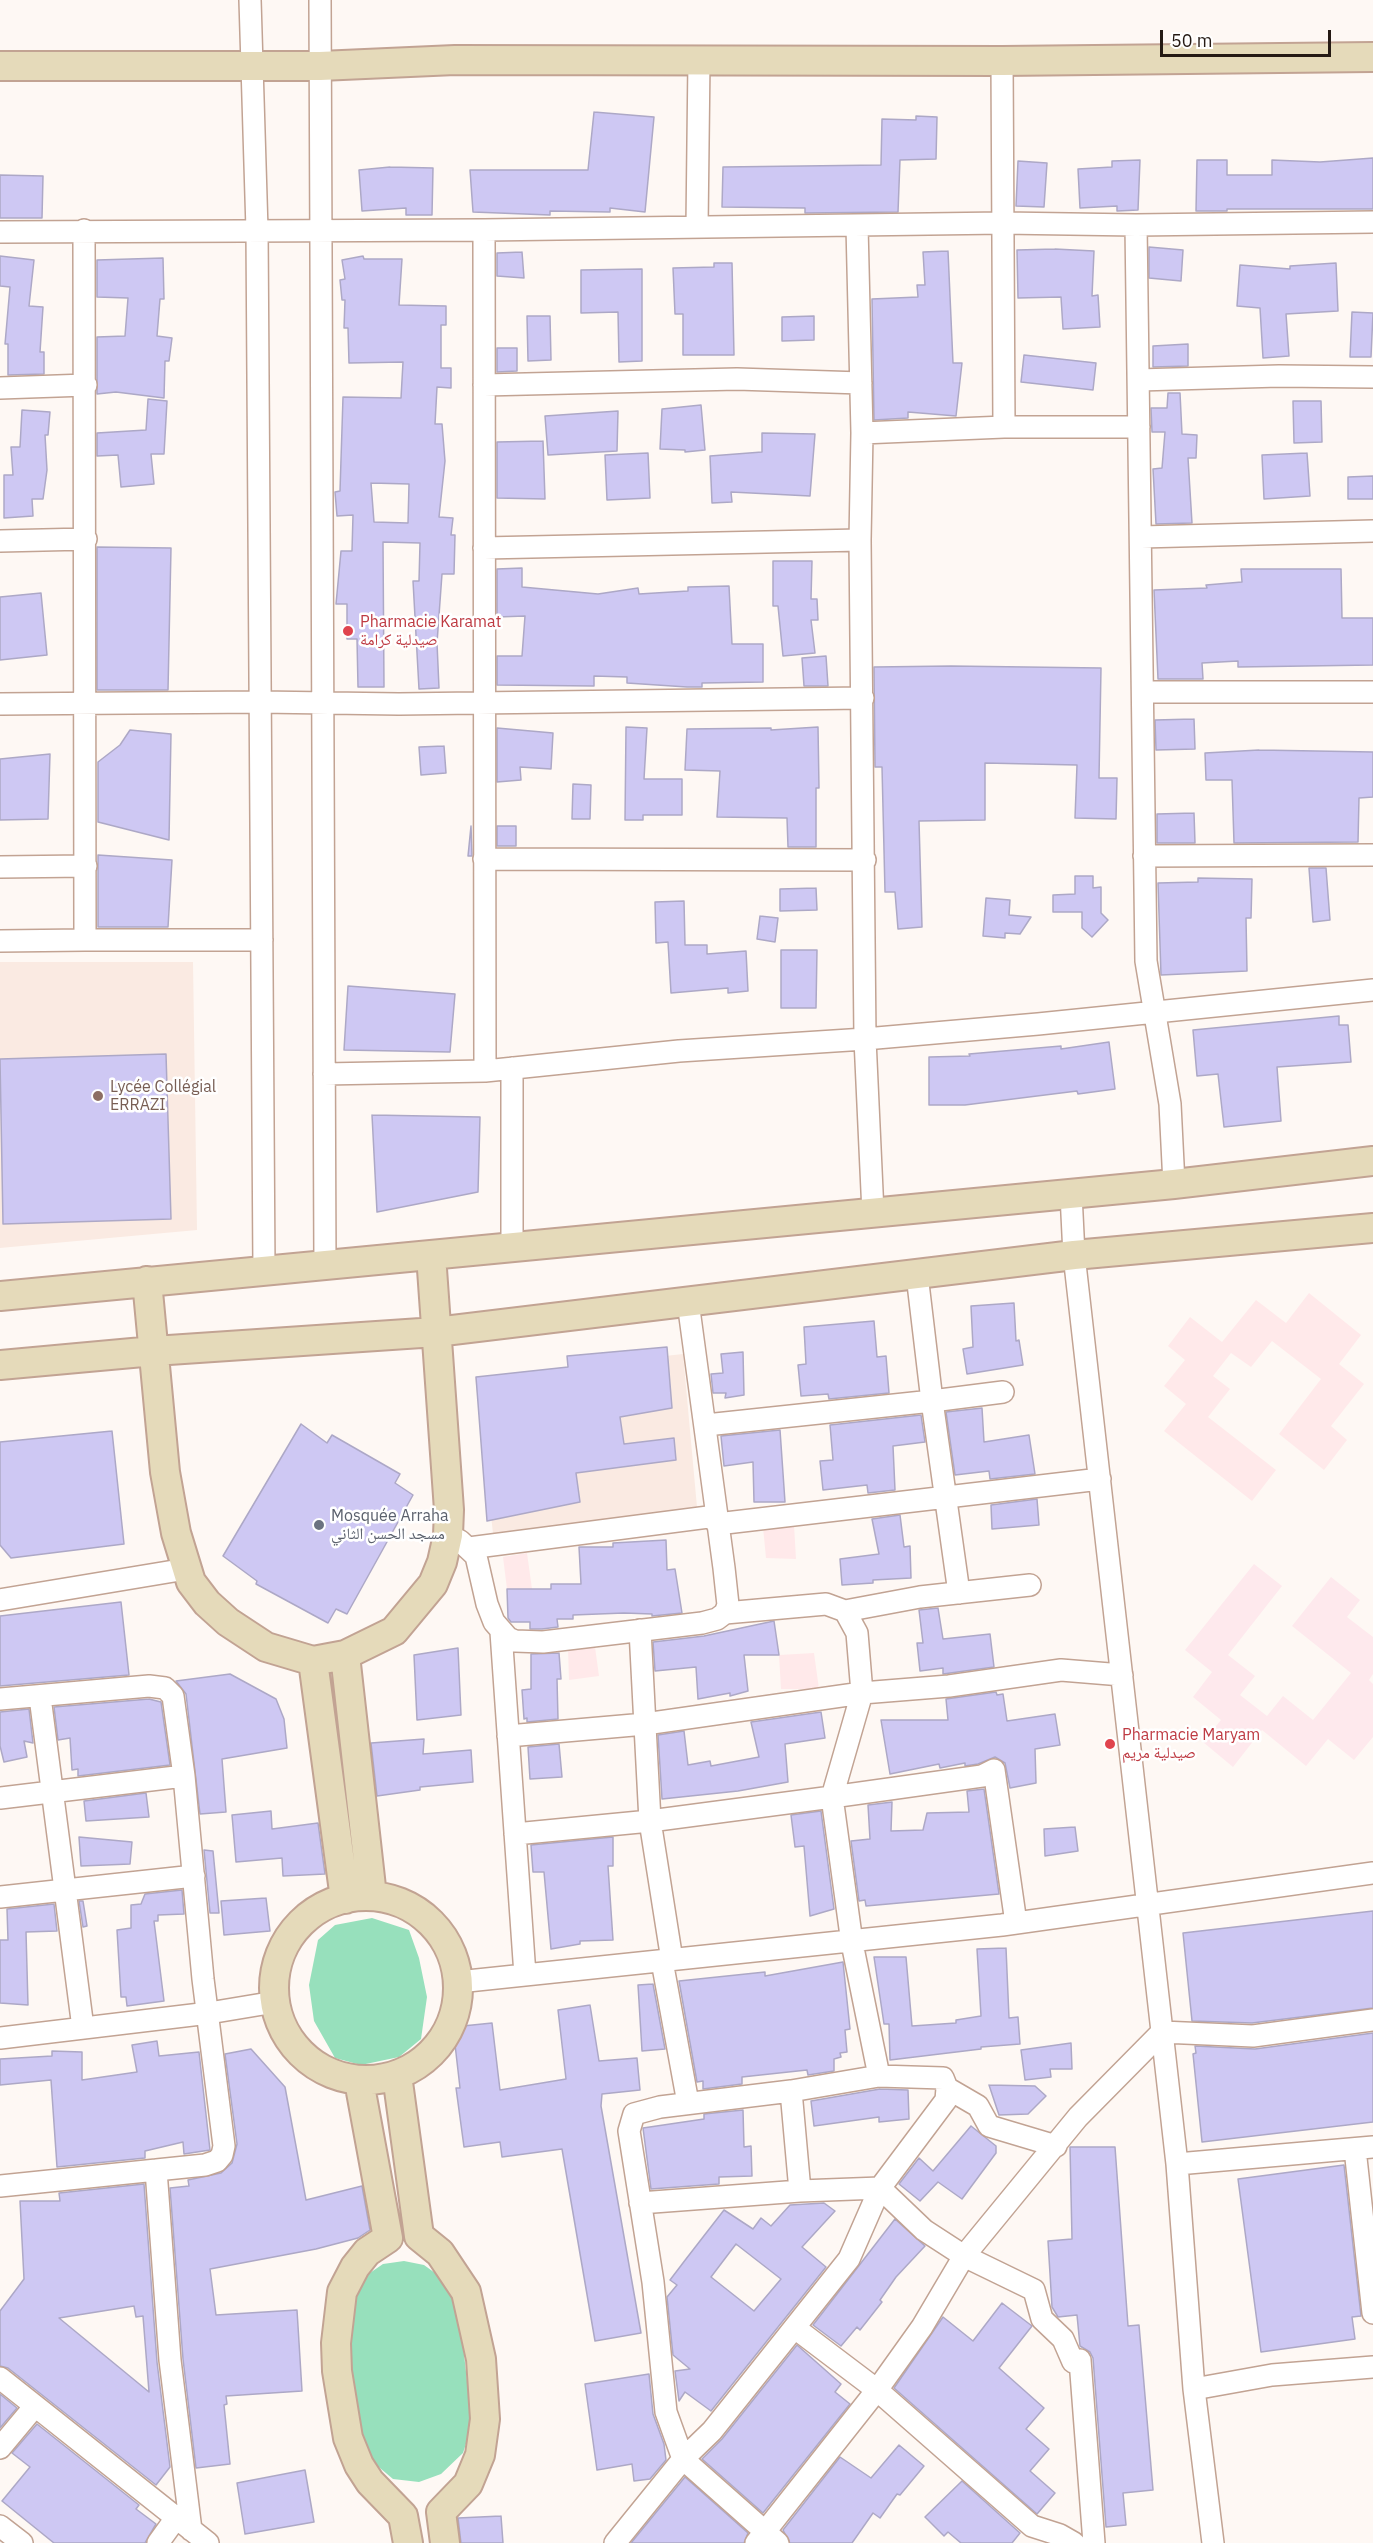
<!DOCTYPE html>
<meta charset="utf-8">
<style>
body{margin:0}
#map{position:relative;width:1373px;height:2543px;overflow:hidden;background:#fef8f4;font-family:"IBM Plex Sans",sans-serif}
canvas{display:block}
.scale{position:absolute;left:1160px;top:30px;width:171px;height:27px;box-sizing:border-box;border:3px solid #251a14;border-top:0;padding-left:8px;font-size:18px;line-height:21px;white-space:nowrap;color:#251a14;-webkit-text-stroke:4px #fff;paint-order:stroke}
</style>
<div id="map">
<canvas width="1373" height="2543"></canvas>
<div class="scale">50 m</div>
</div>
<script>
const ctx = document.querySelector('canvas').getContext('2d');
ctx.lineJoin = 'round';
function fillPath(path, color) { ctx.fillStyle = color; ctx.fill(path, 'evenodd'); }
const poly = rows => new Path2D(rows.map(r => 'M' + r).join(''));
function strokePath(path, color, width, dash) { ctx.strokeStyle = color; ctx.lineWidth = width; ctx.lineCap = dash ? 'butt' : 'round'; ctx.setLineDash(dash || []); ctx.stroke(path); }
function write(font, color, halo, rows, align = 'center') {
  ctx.font = font + ' "IBM Plex Sans","Noto Naskh Arabic",sans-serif'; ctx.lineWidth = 5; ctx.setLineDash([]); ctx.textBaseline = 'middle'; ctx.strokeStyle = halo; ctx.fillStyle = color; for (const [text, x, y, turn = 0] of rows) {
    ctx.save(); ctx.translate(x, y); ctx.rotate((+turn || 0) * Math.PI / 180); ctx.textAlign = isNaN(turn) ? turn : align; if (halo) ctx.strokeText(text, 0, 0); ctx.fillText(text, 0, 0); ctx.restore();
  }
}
fillPath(poly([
 [1309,1293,1361,1335,1339,1364,1364,1384,1331,1426,1347,1440,1324,1470,1279,1434,1321,1379,1272,1341,1251,1367,1231,1353,1213,1376,1230,1389,1208,1417,1276,1470,1252,1501,1164,1431,1186,1404,1164,1386,1185,1360,1168,1346,1190,1317,1222,1342,1256,1300,1286,1323],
 [794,1525,796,1559,766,1558,763,1527],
 [527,1553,532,1589,507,1589,503,1557],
 [595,1647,599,1676,569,1680,568,1649],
 [814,1653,819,1689,781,1689,779,1655]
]), '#ffe9ea');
fillPath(poly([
 [1254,1564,1282,1586,1228,1655,1255,1676,1240,1695,1267,1716,1283,1696,1313,1720,1351,1673,1292,1626,1331,1577,1360,1600,1347,1617,1373,1637,1373,1674,1369,1680,1373,1684,1373,1737,1354,1760,1328,1739,1306,1766,1262,1730,1233,1767,1203,1742,1221,1720,1193,1697,1212,1672,1185,1650]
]), '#fee9ed');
fillPath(poly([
 [0,962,193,962,197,1230,0,1248],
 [683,1354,698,1518,494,1542,475,1377]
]), '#faeae2');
fillPath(poly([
 [372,1918,409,1930,419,1958,427,1997,421,2039,399,2057,361,2065,335,2058,314,2021,309,1985,318,1940,335,1925],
 [404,2261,424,2265,442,2278,458,2301,472,2425,463,2453,441,2474,419,2482,393,2479,374,2463,362,2446,346,2323,348,2307,364,2277,383,2264]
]), '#97e0bc');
const building = poly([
 [594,112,654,117,645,212,610,208,610,212,550,211,550,215,473,212,470,170,588,170,594,112],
 [916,116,937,117,936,159,900,160,898,212,805,213,805,208,722,207,723,167,881,165,882,119,916,120,916,116],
 [1373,158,1373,209,1227,209,1227,211,1196,211,1197,160,1227,160,1227,175,1272,175,1272,160,1320,162,1373,158],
 [1140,160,1138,210,1117,211,1117,206,1080,208,1078,169,1112,167,1112,161,1140,160],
 [1018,161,1047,163,1044,207,1016,206,1018,161],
 [390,167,433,168,432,215,406,215,406,208,362,211,359,170,390,167],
 [0,175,43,176,42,218,0,218,0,175],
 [1149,247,1183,250,1181,281,1149,278,1149,247],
 [1055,249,1094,251,1092,296,1098,295,1100,327,1063,329,1061,297,1018,298,1017,250,1055,249],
 [948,251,953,363,962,363,956,416,908,412,908,418,874,420,872,299,918,297,917,285,925,285,923,252,948,251],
 [522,252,524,278,497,276,497,253,522,252],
 [0,256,34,260,29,306,43,307,40,352,44,352,44,374,8,375,8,344,5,344,10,287,0,286,0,256],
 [363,256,364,259,402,259,399,305,446,306,446,325,441,325,441,368,451,368,451,388,437,387,435,424,442,424,445,461,439,517,453,518,451,535,455,535,454,574,442,574,437,643,439,688,419,689,413,581,419,581,420,543,383,542,384,687,358,687,357,639,347,639,347,604,336,604,341,551,352,551,353,515,337,516,335,492,340,491,343,397,401,398,403,362,349,363,348,328,344,328,345,300,342,300,340,280,345,279,342,260,363,256],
 [371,483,409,484,408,523,374,522,371,483],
 [163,258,164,299,160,299,157,336,172,338,169,361,165,361,164,398,116,392,97,394,97,337,125,336,128,298,97,297,97,260,163,258],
 [714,263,732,263,734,355,683,355,683,314,675,314,673,268,714,267,714,263],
 [1336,263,1338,311,1286,314,1289,356,1263,358,1260,308,1237,306,1240,265,1290,269,1290,266,1336,263],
 [642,269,642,361,619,362,618,312,581,313,581,270,642,269],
 [1352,312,1373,313,1371,357,1350,357,1352,312],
 [527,316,550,316,551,360,528,361,527,316],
 [814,316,814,340,782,341,782,317,814,316],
 [1188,344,1188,366,1153,367,1153,346,1188,344],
 [497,348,517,348,517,371,497,372,497,348],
 [1024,355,1096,363,1093,390,1021,382,1024,355],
 [1168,393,1180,393,1182,434,1197,435,1196,458,1188,458,1192,523,1156,524,1153,469,1162,468,1165,432,1152,432,1151,408,1167,408,1168,393],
 [148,399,167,401,164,454,151,454,154,484,121,487,118,455,97,456,97,433,146,430,148,399],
 [1293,401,1321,401,1322,442,1294,443,1293,401],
 [701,405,705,450,685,452,685,450,660,449,662,409,701,405],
 [22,410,50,412,48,435,45,435,47,470,43,499,32,499,33,516,4,518,4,475,13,475,11,447,20,447,22,410],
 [618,411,617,451,548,455,545,416,618,411],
 [762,433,815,434,810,496,731,492,732,502,712,503,710,456,762,452,762,433],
 [543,441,545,499,497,498,497,442,543,441],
 [648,453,650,498,607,500,605,455,648,453],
 [1307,453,1310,496,1264,499,1262,455,1307,453],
 [1373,476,1373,499,1348,499,1348,477,1373,476],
 [97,547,171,548,168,690,97,690,97,547],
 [773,561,812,561,811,599,817,599,818,620,811,620,815,653,783,656,778,606,773,606,773,561],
 [522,568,522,587,598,594,638,588,639,594,688,591,688,587,729,586,732,644,763,644,763,682,702,683,702,687,687,687,627,683,627,677,594,676,594,686,497,685,497,656,522,656,525,616,497,617,497,569,522,568],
 [1241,569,1341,569,1342,618,1373,618,1373,665,1238,667,1238,661,1202,663,1203,679,1158,679,1154,590,1207,588,1206,585,1242,582,1241,569],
 [41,593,47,655,0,660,0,597,41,593],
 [826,656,828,686,804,686,802,658,826,656],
 [951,666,1101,668,1099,778,1117,778,1116,819,1075,818,1077,765,985,763,985,820,919,821,922,927,898,929,895,892,885,892,882,767,875,767,874,667,951,666],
 [1194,719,1195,749,1156,750,1155,720,1194,719],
 [626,727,647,728,644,779,682,779,682,815,643,815,643,820,625,820,626,727],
 [818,727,819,788,816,788,816,847,788,847,787,818,717,817,720,771,685,770,687,729,771,728,771,730,818,727],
 [497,728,553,733,551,769,520,767,521,780,497,782,497,728],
 [130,730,171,734,169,840,98,822,98,762,120,745,130,730],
 [444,746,446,773,421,775,419,747,444,746],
 [1259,750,1373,752,1373,797,1359,798,1358,842,1234,843,1232,780,1206,780,1205,753,1259,750],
 [50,754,48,819,0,820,0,759,50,754],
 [573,784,591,785,590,819,572,819,573,784],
 [1194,813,1195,843,1157,843,1157,814,1194,813],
 [471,826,472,856,468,856,471,826],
 [497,826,516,826,516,846,497,846,497,826],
 [98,855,172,860,168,927,98,927,98,855],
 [1309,868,1326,868,1330,920,1313,922,1309,868],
 [1075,876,1093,876,1093,888,1101,887,1101,913,1108,920,1092,937,1082,928,1082,912,1053,912,1053,895,1075,894,1075,876],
 [1198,878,1252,879,1251,918,1246,918,1247,971,1161,975,1158,883,1198,882,1198,878],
 [816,888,817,910,780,911,780,889,816,888],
 [986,898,1010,900,1009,915,1031,917,1020,934,1005,933,1005,938,983,936,986,898],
 [684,901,685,945,707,945,707,954,746,951,748,991,728,993,728,988,671,993,668,942,656,943,655,902,684,901],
 [760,916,778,918,775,942,757,939,760,916],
 [781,950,817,950,816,1008,781,1008,781,950],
 [348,986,455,994,450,1052,344,1050,348,986],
 [1339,1016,1339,1025,1348,1025,1351,1062,1277,1067,1281,1121,1224,1127,1218,1074,1197,1076,1193,1030,1339,1016],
 [1109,1042,1115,1089,1078,1094,1077,1091,965,1105,929,1105,929,1057,970,1056,969,1054,1061,1046,1061,1049,1109,1042],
 [166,1054,171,1219,3,1224,0,1059,166,1054],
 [372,1115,480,1117,478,1192,377,1212,372,1115],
 [1014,1303,1016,1341,1019,1340,1023,1365,967,1374,963,1349,973,1347,971,1306,1014,1303],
 [874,1321,877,1357,886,1356,889,1393,829,1399,828,1394,801,1396,798,1365,806,1364,804,1327,874,1321],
 [667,1347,672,1408,620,1417,624,1444,674,1438,676,1460,576,1473,580,1502,487,1521,476,1377,568,1367,567,1356,667,1347],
 [743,1352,744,1395,725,1398,726,1393,713,1393,711,1374,723,1373,721,1354,743,1352],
 [982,1408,984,1442,1029,1435,1035,1474,990,1479,989,1471,955,1475,946,1412,982,1408],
 [921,1415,925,1442,893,1446,895,1490,868,1493,867,1485,823,1490,820,1461,833,1460,830,1425,921,1415],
 [301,1424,327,1443,332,1435,400,1474,395,1483,413,1495,347,1614,336,1609,328,1623,256,1584,257,1581,223,1556,301,1424],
 [780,1430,785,1502,754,1502,753,1462,724,1466,721,1436,780,1430],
 [112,1431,124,1544,11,1558,0,1545,0,1442,112,1431],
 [1037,1499,1039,1525,992,1529,991,1505,1037,1499],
 [900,1515,904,1547,910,1546,911,1578,873,1580,873,1583,842,1585,840,1559,879,1554,872,1519,900,1515],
 [666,1540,667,1570,675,1569,682,1613,652,1616,652,1614,624,1613,573,1615,573,1619,557,1619,558,1627,542,1629,530,1629,530,1622,511,1622,508,1618,507,1589,551,1589,551,1584,581,1584,579,1547,613,1547,613,1543,666,1540],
 [121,1602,129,1675,0,1686,0,1616,121,1602],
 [938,1608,943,1639,990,1634,994,1667,943,1674,943,1668,920,1671,917,1643,923,1643,919,1610,938,1608],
 [774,1621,779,1655,744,1655,748,1691,730,1696,730,1693,698,1699,696,1667,655,1671,653,1642,704,1636,774,1621],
 [458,1648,461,1715,417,1720,414,1655,458,1648],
 [559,1653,561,1679,557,1679,558,1719,527,1722,527,1718,524,1719,522,1690,531,1689,531,1654,559,1653],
 [230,1674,276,1699,284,1719,287,1748,222,1759,226,1812,200,1814,186,1694,176,1681,230,1674],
 [996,1692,997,1695,1003,1694,1007,1721,1055,1714,1060,1745,1035,1749,1036,1783,1010,1788,1005,1763,995,1757,978,1764,965,1766,965,1763,940,1768,939,1764,890,1774,881,1720,948,1720,946,1699,996,1692],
 [149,1699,161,1702,170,1765,78,1776,78,1769,72,1770,70,1738,58,1740,54,1707,149,1699],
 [29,1709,33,1743,24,1741,27,1757,4,1762,0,1746,0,1712,29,1709],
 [821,1712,825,1738,785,1744,788,1782,738,1791,662,1799,658,1735,684,1731,688,1765,710,1761,711,1766,759,1757,751,1722,821,1712],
 [424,1739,423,1754,471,1750,473,1782,420,1787,420,1790,377,1796,371,1743,424,1739],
 [559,1744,562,1777,530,1779,528,1747,559,1744],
 [984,1789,999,1894,866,1906,865,1900,859,1901,851,1841,870,1839,868,1805,892,1802,891,1831,923,1830,927,1813,969,1812,967,1791,984,1789],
 [146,1793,149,1817,86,1821,84,1801,146,1793],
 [271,1811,272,1829,318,1823,325,1874,283,1876,282,1858,236,1862,232,1815,271,1811],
 [821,1811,834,1909,810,1916,804,1846,795,1847,791,1815,821,1811],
 [1075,1827,1078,1851,1045,1856,1044,1829,1075,1827],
 [79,1837,132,1842,130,1864,81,1866,79,1837],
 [613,1837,613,1866,608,1866,613,1940,580,1941,580,1944,551,1949,544,1872,533,1872,531,1845,613,1837],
 [204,1850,213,1851,219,1913,210,1913,204,1850],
 [182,1890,184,1914,158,1915,158,1921,154,1921,164,2001,127,2006,126,1997,121,1997,117,1930,131,1928,131,1905,141,1904,145,1894,182,1890],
 [266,1898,270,1931,224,1935,221,1901,266,1898],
 [79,1901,83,1901,87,1926,83,1927,79,1901],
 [54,1904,57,1931,26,1932,28,2005,0,2003,0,1940,8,1940,7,1909,54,1904],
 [1373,1911,1373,2008,1252,2023,1192,2021,1183,1933,1373,1911],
 [1006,1948,1009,2018,1018,2017,1020,2044,981,2047,981,2049,890,2060,889,2024,884,2024,874,1957,906,1957,912,2026,956,2023,956,2020,981,2016,977,1949,1006,1948],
 [843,1962,850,2029,845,2030,847,2052,840,2053,841,2057,834,2059,834,2071,808,2075,807,2070,742,2077,742,2084,703,2089,703,2081,697,2082,679,1981,765,1972,765,1976,843,1962],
 [653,1984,665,2049,642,2051,638,1985,653,1984],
 [590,2005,599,2061,637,2058,640,2090,602,2094,601,2106,641,2333,595,2341,562,2149,502,2157,500,2142,464,2147,456,2088,460,2088,453,2027,492,2023,500,2090,566,2079,558,2010,590,2005],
 [1373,2033,1373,2122,1202,2142,1193,2054,1196,2053,1195,2046,1255,2049,1373,2033],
 [157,2041,159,2056,199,2052,210,2150,184,2154,183,2142,145,2151,145,2158,57,2167,51,2080,0,2085,0,2059,52,2056,52,2051,82,2052,82,2080,137,2072,132,2045,157,2041],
 [1071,2043,1072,2069,1050,2069,1051,2077,1025,2080,1021,2050,1071,2043],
 [251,2049,285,2087,306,2200,362,2186,370,2230,358,2238,316,2249,210,2269,216,2315,297,2310,302,2391,226,2396,227,2404,224,2405,230,2464,196,2468,183,2359,170,2188,189,2186,188,2180,221,2173,232,2163,237,2144,225,2054,251,2049],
 [989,2085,1035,2086,1046,2096,1028,2114,999,2115,989,2085],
 [880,2089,908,2090,909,2119,879,2122,879,2117,814,2126,811,2101,880,2089],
 [743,2110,744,2147,751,2146,752,2176,719,2177,719,2184,651,2189,643,2128,704,2119,704,2114,743,2110],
 [971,2126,996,2146,996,2153,962,2199,938,2182,920,2201,899,2184,919,2158,933,2171,971,2126],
 [1070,2147,1115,2147,1128,2326,1139,2325,1153,2490,1123,2493,1126,2525,1106,2527,1093,2358,1090,2352,1080,2346,1077,2315,1058,2317,1052,2307,1048,2241,1072,2239,1070,2147],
 [1344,2165,1361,2316,1352,2317,1355,2339,1261,2352,1238,2179,1344,2165],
 [144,2184,157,2362,170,2467,156,2485,8,2368,0,2366,0,2311,24,2279,20,2201,60,2201,59,2193,144,2184],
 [134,2306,136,2317,143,2316,149,2392,59,2318,134,2306],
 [824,2203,835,2211,802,2247,826,2267,711,2411,685,2392,679,2401,675,2371,690,2369,673,2355,667,2297,677,2285,670,2280,686,2259,724,2210,753,2229,761,2218,771,2226,790,2205,824,2203],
 [736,2244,781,2279,754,2311,711,2277,736,2244],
 [895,2219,925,2246,896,2277,880,2300,882,2302,860,2330,857,2327,841,2346,813,2325,895,2219],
 [1002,2303,1032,2326,999,2368,1044,2408,1026,2429,1049,2449,1030,2471,1055,2493,1037,2514,894,2388,943,2317,973,2341,1002,2303],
 [797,2345,841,2384,835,2392,850,2404,763,2513,702,2459,722,2439,797,2345],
 [649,2374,653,2414,664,2444,666,2460,650,2479,634,2481,632,2464,597,2470,585,2384,649,2374],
 [0,2394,17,2408,0,2428,0,2394],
 [37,2424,139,2505,136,2509,156,2524,145,2543,54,2543,2,2501,30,2467,12,2453,37,2424],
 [899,2445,924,2466,900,2495,897,2494,880,2518,873,2513,852,2543,790,2543,783,2530,840,2457,871,2478,899,2445],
 [305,2470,314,2522,245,2534,237,2483,305,2470],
 [685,2477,748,2533,744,2543,631,2543,685,2477],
 [962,2481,1020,2533,1012,2543,961,2543,948,2532,944,2536,925,2517,962,2481],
 [501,2516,503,2543,461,2543,458,2518,501,2516]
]);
fillPath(building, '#cec8f3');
strokePath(building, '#ada8c6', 1.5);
const street = poly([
 [250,0,257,230,264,1270],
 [320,0,325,1265],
 [1002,61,1004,427],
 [1136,225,1146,961,1170,1104,1174,1184],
 [697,226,699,60],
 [857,226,862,433,860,540,865,1039,873,1213],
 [84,230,85,940,262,940],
 [484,230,485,1071],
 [0,232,484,230,1003,223,1136,225,1373,222],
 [1139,380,1279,376,1373,377],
 [484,385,737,379,861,383],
 [0,388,86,385],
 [862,433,1004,427,1139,427],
 [1141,537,1373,531],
 [0,541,86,539],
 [484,548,860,540],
 [1143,692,1373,692],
 [0,704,260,702,399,704,863,698],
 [1144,856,1373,855],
 [484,859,865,860],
 [0,867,86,866],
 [0,941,85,940],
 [512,1068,512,1247],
 [324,1074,485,1071,679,1051,865,1039,1038,1024,1373,990],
 [1071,1194,1074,1255,1177,2164,1194,2389,1213,2543],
 [917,1275,932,1401,1003,1392],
 [706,1425,932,1401,959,1593],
 [717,1524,1100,1479],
 [448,1535,460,1541,476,1556,487,1604,494,1622,508,1638,515,1641,543,1642,702,1623,717,1619,725,1613,728,1605,724,1568,688,1302],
 [469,1548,716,1516],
 [0,1600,186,1569],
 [845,1611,920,1597,1030,1585],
 [725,1613,826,1604,845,1611,857,1633,862,1693,832,1797,852,1943,879,2076,943,2078,947,2088,978,2106,989,2126,1056,2146],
 [640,1630,650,1821,672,1960],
 [501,1632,525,1975],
 [40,1697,83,2028],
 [0,1699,149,1686,165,1688,173,1696,184,1776,203,1979,224,2146,222,2155,217,2161,205,2165,0,2186],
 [508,1736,645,1724,862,1693,949,1686,1061,1670,1122,1675],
 [0,1798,184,1776],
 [515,1834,650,1821,832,1797,982,1776,994,1770,1016,1923],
 [0,1897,194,1876],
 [662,1961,688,2103],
 [458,1982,1002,1925,1373,1873],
 [0,2038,209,2013,275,2002],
 [791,2091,800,2191],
 [1355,2149,1373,2313],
 [1177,2164,1373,2147],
 [156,2170,170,2360,191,2530],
 [640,2203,800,2191,880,2188,924,2230,964,2256,1034,2290,1042,2319,1063,2339,1073,2362,1080,2360,1094,2543],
 [795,2328,877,2390,1032,2526,1060,2535,1074,2543],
 [0,2378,208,2543],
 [1194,2389,1272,2375,1373,2367],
 [0,2448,35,2406],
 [0,2526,22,2543],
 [158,2543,176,2518],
 [615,2543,683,2459,666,2412,653,2282,629,2131,634,2114,660,2107,791,2091,879,2076],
 [756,2543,877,2390,922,2327,964,2256,1078,2117,1162,2032,1253,2036,1373,2020],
 [778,2543,683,2459,712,2431,849,2259,880,2188,946,2100,947,2088]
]);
const secondary = poly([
 [0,66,320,66,455,60,1002,61,1373,57],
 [147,1281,165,1472,176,1533,191,1582,207,1603,228,1622,266,1647,313,1661,345,1655,394,1631,433,1584,442,1562,448,1535,449,1510,431,1255],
 [0,1296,1174,1184,1373,1161],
 [0,1365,154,1351,436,1332,1074,1255,1373,1228],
 [345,1655,372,1896],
 [313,1661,345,1899],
 '274 1988a92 92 0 1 1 184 0a92 92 0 1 1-184 0Z',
 [397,2075,419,2236,440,2253,466,2292,481,2359,485,2419,480,2455,468,2484,441,2512,445,2543],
 [359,2081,388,2238,367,2252,355,2267,342,2292,336,2343,337,2371,348,2438,359,2465,370,2482,403,2516,408,2543]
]);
strokePath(street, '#c2a393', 24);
strokePath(secondary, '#c2a393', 32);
strokePath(street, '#fff', 21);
strokePath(secondary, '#e5daba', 28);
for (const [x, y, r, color] of [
 [348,631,6,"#e0444e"],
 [98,1096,6,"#8d6e63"],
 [319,1525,6,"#6b7280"],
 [1110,1744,6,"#e0444e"]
]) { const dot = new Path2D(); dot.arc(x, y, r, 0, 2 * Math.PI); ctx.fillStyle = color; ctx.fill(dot); strokePath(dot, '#fff', 2); }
write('16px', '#be3a42', '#fff', [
 ["Pharmacie Karamat",360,622],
 ["صيدلية كرامة",360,640],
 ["Pharmacie Maryam",1122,1735],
 ["صيدلية مريم",1122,1753]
], 'left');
write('16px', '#785e54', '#fff', [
 ["Lycée Collégial",110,1087],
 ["ERRAZI",110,1105]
], 'left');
write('16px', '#5b616d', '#fff', [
 ["Mosquée Arraha",331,1516],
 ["مسجد الحسن الثاني",331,1534]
], 'left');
</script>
